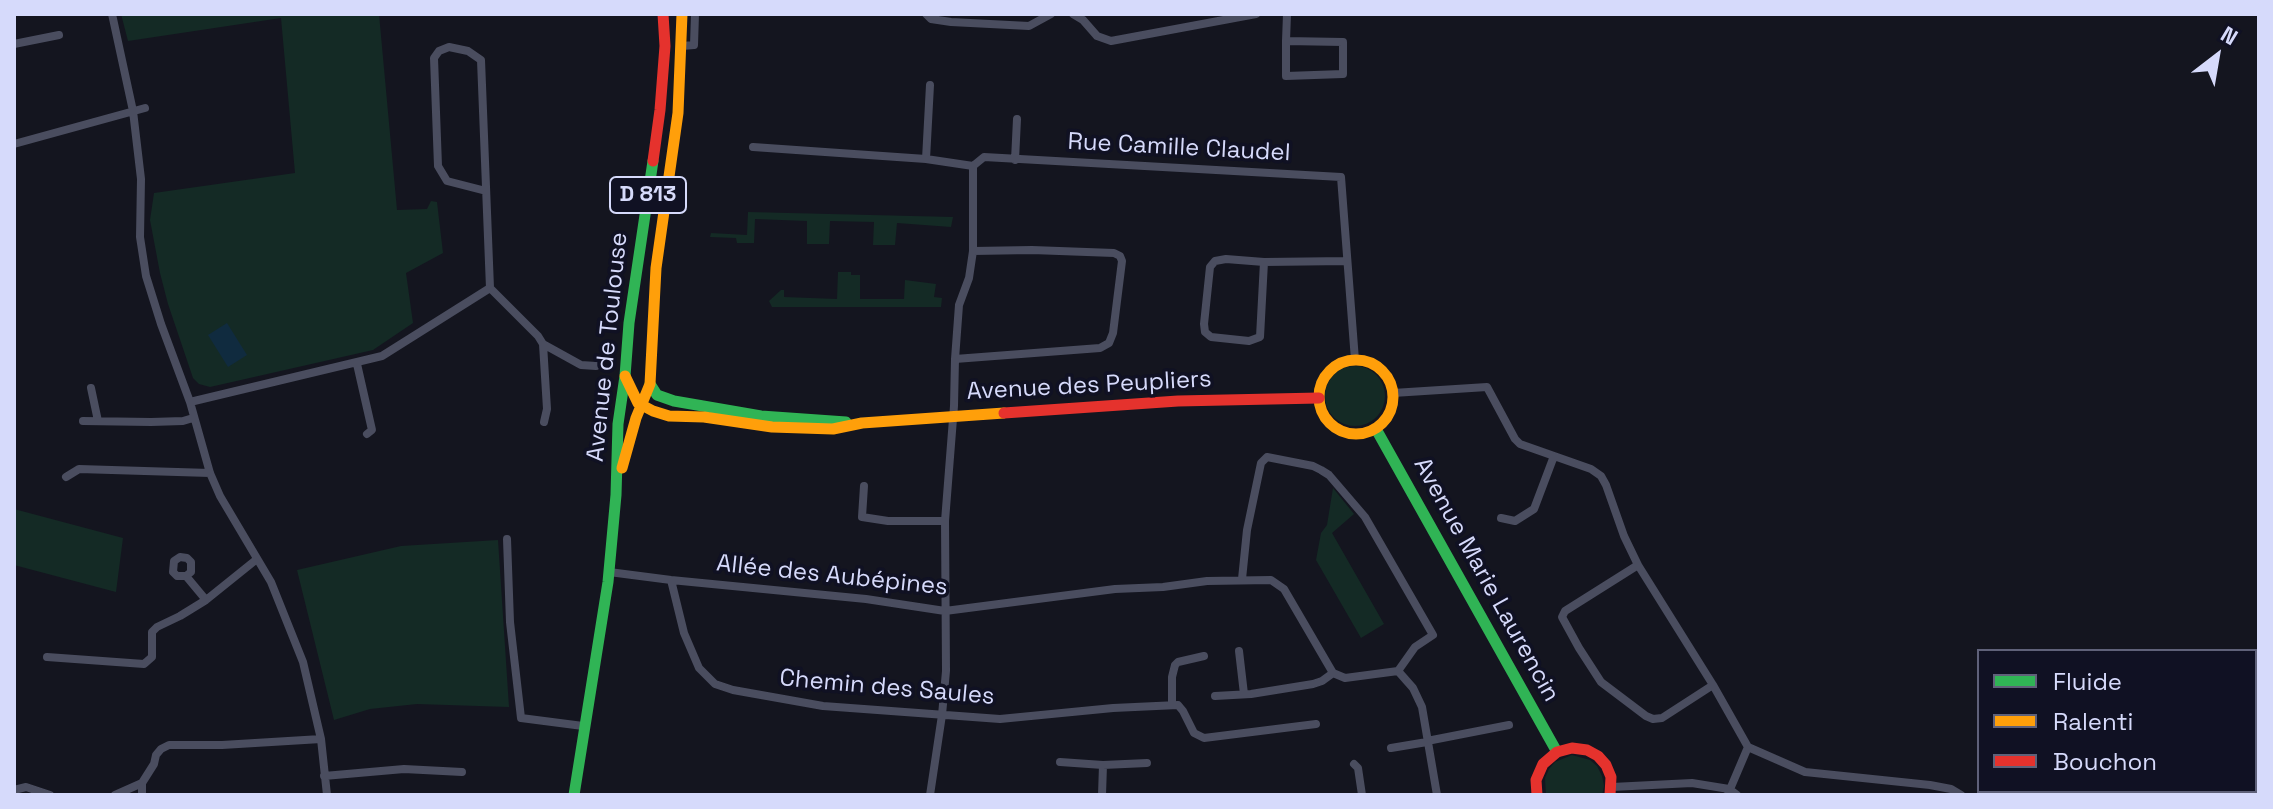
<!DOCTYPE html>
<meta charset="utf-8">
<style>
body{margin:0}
#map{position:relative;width:2273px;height:809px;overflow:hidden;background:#14151f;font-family:"Space Grotesk",sans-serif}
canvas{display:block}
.frame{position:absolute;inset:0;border:16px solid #d6dafb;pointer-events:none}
.legend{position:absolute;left:1977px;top:649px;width:280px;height:144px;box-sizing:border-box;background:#101123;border:2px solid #5f6179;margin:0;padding:10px 14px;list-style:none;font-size:24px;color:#d6dafb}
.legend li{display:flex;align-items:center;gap:16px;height:40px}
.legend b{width:40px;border:2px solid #5f6179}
.north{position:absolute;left:2177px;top:16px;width:80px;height:80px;-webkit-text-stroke:6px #101123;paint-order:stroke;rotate:31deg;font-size:22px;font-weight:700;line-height:32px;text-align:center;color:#d6dafb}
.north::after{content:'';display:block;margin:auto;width:28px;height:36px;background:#d6dafb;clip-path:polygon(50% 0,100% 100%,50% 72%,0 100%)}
</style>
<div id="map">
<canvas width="2273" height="809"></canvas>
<div class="frame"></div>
<ul class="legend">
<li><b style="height:10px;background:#30b455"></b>Fluide</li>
<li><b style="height:10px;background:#ff9f0a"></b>Ralenti</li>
<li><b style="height:10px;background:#e5322d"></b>Bouchon</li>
</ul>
<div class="north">N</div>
</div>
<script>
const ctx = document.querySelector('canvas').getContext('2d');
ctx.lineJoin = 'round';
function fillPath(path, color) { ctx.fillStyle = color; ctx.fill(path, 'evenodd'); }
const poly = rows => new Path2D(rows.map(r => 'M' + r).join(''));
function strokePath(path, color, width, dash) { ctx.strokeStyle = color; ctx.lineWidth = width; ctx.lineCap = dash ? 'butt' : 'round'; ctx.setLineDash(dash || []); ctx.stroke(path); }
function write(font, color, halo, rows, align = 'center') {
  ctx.font = font + ' "Space Grotesk",sans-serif'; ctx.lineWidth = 7; ctx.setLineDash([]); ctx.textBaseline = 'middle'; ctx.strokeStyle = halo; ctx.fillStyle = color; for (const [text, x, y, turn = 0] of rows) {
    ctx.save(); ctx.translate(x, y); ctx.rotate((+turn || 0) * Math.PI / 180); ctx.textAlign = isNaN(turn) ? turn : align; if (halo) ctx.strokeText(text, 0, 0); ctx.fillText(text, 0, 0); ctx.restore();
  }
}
fillPath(poly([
 [121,14,379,14,397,210,427,209,431,201,437,202,443,253,406,273,413,323,373,350,210,387,199,384,193,378,168,304,160,273,150,220,154,193,295,173,281,18,128,41],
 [748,212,953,217,951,227,897,223,895,245,873,245,874,222,830,221,829,244,807,244,807,221,755,219,754,243,737,243,736,238,710,237,711,233,747,235],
 [838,272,851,272,851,275,860,275,860,299,904,299,905,280,936,284,934,297,942,298,941,307,772,307,769,301,781,290,784,290,784,297,837,299],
 '1325 396a30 30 0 1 1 60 0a30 30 0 1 1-60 0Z',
 [1333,488,1354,514,1332,533,1384,624,1361,638,1316,560,1321,533,1327,525],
 [14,509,123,538,116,592,14,565],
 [498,540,509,707,417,704,370,709,334,720,297,570,401,546],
 [1572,755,1590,760,1597,766,1602,776,1604,786,1602,795,1546,795,1545,778,1549,769,1555,762]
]), '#142a25');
fillPath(poly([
 [227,323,247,355,228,367,208,335]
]), '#102b3f');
strokePath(poly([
 [112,14,133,111,141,179,140,237,146,276,161,324,190,402,210,473,220,496,271,582,303,662,321,739,327,795],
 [926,14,931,19,951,22,1029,26,1051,14],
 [1073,14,1083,20,1097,36,1111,41,1256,14],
 [1286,41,1343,42,1343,74,1286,76,1286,41,1287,14],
 [14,44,59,35],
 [682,46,694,45,695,14],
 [14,144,145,108],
 [753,147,926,159,973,166,984,157,1341,177,1355,360],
 [926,159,930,85],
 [1015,160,1017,119],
 [486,191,447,181,438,166,434,58,439,51,449,47,468,51,481,60,490,288],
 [1264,262,1260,337,1249,341,1211,337,1205,332,1204,324,1210,267,1215,261,1226,259,1264,262,1347,261],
 [490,288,538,336,543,344,581,365,596,366],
 [543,344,547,409,544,422],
 [955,359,1100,348,1109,343,1113,333,1122,261,1120,256,1114,253,1032,250,973,251],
 [357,364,372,430,367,434],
 [91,388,98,421],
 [1393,393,1487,387,1515,439,1520,444,1591,469,1601,476,1606,485,1624,536,1638,565,1713,685,1748,747],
 [190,402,382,356,490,288],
 [83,421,151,422,183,421,193,418],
 [66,477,79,469,210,473],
 [864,486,862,517,888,521,945,521],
 [1501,518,1515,521,1534,509,1554,456],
 [507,539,510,622,521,718,583,726],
 [1638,565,1565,611,1562,617,1579,648,1601,682,1646,716,1653,719,1662,718,1713,685],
 [609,572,671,580,866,599,945,611,1115,589,1163,587,1207,581,1271,580,1284,589,1333,673,1345,678,1398,671,1413,688,1422,707,1437,795],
 [186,576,191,572,191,562,187,558,180,557,174,561,173,572,177,576,186,576,206,600],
 [1242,579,1247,530,1261,463,1267,457,1313,466,1321,470,1329,475,1365,517,1433,635,1415,647,1398,671],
 [671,580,684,633,699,668,715,684,733,690,823,706,1000,719,1113,708,1178,705,1183,711,1194,733,1204,738,1316,724],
 [1239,651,1244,694],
 [47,657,144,664,152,657,152,632,157,627,180,616,206,600,257,559],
 [1215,696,1251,694,1313,684,1322,681,1333,673],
 [1172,705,1172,677,1175,665,1178,662,1204,656],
 [1427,741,1509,725],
 [1748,747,1805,772,1930,785,1951,789,1961,795],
 [1391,748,1427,742],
 [1060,762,1103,765,1147,763],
 [1354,764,1358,768,1362,795],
 [324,776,404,769,462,772],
 [142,783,142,795],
 [1612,787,1692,783,1729,789,1737,795],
 [14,790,26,787,50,795],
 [2059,791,2064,795],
 [1728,794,1748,747],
 [115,795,142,783,154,764,156,755,161,749,169,745,222,745,321,739],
 [930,795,942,715,946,671,945,521,954,406,955,359,959,305,969,278,973,251,973,166],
 [1102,795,1103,765],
 [2028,795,2031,791],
 [2171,795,2217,795]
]), '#4a4d5f', 8);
strokePath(poly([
 [650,384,657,395,674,401,761,416,846,422],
 [1376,429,1557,752],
 [574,795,608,582,616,495,618,424,625,376,629,323,653,161]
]), '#30b455', 11);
strokePath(poly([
 '1319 397a37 37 0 1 1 74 0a37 37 0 1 1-74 0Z',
 [625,376,638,403,653,411,669,416,704,417,772,427,833,429,862,423,1004,413],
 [622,468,636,418,650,384,656,268,678,113,682,14]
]), '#ff9f0a', 11);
strokePath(poly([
 [653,161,660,110,665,46,663,14],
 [1004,413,1178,401,1319,398],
 [1537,795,1536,780,1543,764,1557,752,1572,748,1587,750,1598,756,1606,765,1611,777,1610,795]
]), '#e5322d', 11);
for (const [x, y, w] of [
 [648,195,76]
]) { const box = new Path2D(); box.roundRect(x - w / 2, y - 18, w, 36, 6); ctx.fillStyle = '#101123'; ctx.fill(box); strokePath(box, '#d6dafb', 2); }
write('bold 22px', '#d6dafb', null, [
 ["D 813",648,195]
]);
write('24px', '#d6dafb', '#101123', [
 ["Rue Camille Claudel",1179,148,3],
 ["Avenue de Toulouse",608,347,-84],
 ["Avenue des Peupliers",1089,386,-3],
 ["Allée des Aubépines",832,576,6],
 ["Avenue Marie Laurencin",1486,580,61],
 ["Chemin des Saules",887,688,5]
]);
</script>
